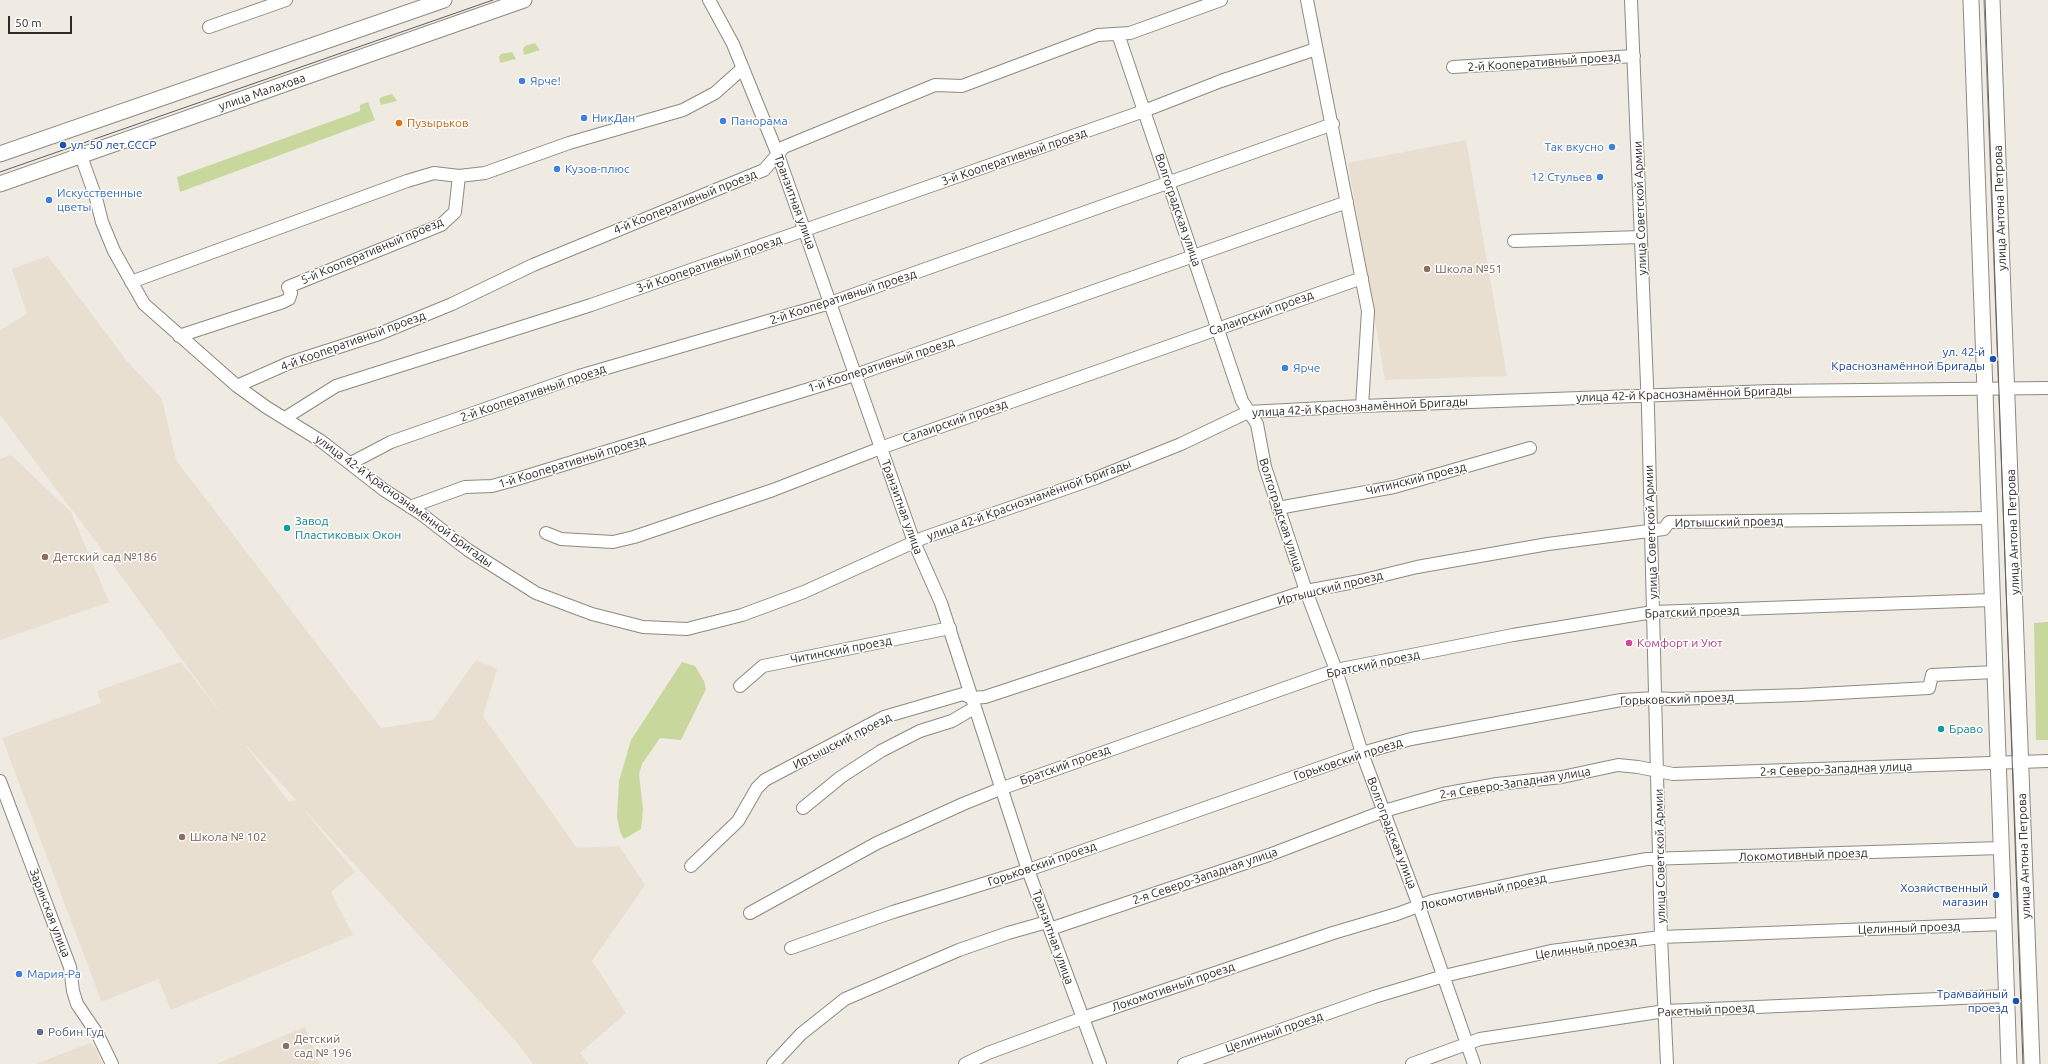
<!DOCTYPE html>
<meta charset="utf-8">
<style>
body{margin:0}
#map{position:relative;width:2048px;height:1064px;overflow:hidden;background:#efeae2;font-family:Ubuntu,sans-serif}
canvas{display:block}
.scale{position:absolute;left:8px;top:16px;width:64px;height:18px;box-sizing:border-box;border:2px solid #2d2b28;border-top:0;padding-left:5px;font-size:12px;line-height:14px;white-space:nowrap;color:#2d2b28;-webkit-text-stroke:3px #fff;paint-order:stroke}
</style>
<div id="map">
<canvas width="2048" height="1064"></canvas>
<div class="scale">50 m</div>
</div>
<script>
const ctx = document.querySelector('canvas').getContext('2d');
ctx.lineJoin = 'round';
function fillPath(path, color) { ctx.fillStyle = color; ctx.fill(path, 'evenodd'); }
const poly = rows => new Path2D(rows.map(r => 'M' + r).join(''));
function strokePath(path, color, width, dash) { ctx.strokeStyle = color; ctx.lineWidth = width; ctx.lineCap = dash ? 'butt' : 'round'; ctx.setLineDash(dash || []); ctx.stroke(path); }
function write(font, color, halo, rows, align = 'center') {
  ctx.font = font + ' Ubuntu,sans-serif'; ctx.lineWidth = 3; ctx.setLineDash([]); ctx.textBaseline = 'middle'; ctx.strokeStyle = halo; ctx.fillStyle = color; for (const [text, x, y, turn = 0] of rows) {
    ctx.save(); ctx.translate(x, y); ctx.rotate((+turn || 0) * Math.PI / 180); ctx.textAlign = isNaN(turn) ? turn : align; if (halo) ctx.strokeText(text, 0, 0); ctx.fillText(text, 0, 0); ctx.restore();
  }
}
fillPath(poly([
 [1466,140,1507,376,1385,380,1348,163],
 [48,256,127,361,162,399,176,460,381,728,433,720,476,660,497,669,483,716,577,848,619,846,645,885,592,961,626,1013,580,1053,589,1064,533,1064,515,1040,299,804,355,872,331,892,353,935,171,1010,158,979,104,1001,101,1000,2,738,101,703,97,691,181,662,224,717,97,543,0,415,0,330,27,314,12,269],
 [246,746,247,746,296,800,289,802],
 [11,455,71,512,109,602,0,640,0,459],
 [305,1027,320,1064,216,1064],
 [90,1043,95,1047,102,1064,36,1064]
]), '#e8dfd1');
fillPath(poly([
 [535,43,540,50,524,55,523,49,525,46],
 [512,52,516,59,500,63,499,57,501,54],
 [392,94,397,101,381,105,379,99,382,97],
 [368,102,375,120,180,192,177,177,360,111,360,105],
 [2048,622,2048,740,2036,740,2034,623],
 [682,662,695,666,704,681,706,689,681,740,660,738,642,764,639,774,643,809,641,829,624,839,620,832,617,816,619,781,631,740]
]), '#c8d89c');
const minor = poly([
 [709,0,733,44,778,155,914,542,941,603,1028,870,1100,1064],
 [1307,0,1368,311,1362,406],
 [1631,0,1648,408,1661,937,1667,1064],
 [209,27,286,0],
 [1118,34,1242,401,1257,424,1265,467,1306,591,1336,670,1362,753,1419,906,1474,1064],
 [1453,67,1634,56],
 [81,156,96,198,102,222,114,251,144,304,237,386,266,407,321,441,384,490,420,513,468,550,536,593,592,614,643,627,687,629,742,615,804,592,923,538,1096,478,1181,444,1248,412,1362,406,1771,391,2048,388],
 [1514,241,1641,237],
 [131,282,407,181,434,173,459,176],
 [179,336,283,302,289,299,291,293,288,287,441,225,455,212,459,176,485,173,569,143,683,110,715,93,743,68],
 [237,386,289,363,379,334,452,304,533,265,764,170,784,147,935,85,962,86,1098,35,1130,33,1221,0],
 [285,418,336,386,591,305,1144,111,1221,81,1316,49],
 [351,463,391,442,579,376,830,303,1333,124],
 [410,507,465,487,492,486,514,480,861,373,1347,202],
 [1278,508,1394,487,1530,448],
 [546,533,561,539,613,542,634,537,773,490,886,446,1362,278],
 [740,686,763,666,950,628],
 [0,781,70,967,73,991,77,1004,98,1035,112,1064],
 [803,808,841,777,881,751,920,731,952,721,974,708],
 [691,866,738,821,757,788,765,780,884,717,963,694,971,698,985,697,1306,591,1360,581,1417,567,1548,544,1664,529,1669,522,1989,518],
 [750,913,877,843,963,804,1000,789,1336,670,1513,635,1653,612,1992,600],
 [1050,929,1269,855,1384,811,1443,794,1497,784,1562,777,1618,765,1638,767,1673,774,2048,761],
 [791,948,893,912,1028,870,1362,753,1411,739,1621,700,1655,698,1673,699,1801,695,1929,688,1932,675,1995,672],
 [773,1064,801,1034,845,999,959,950,1008,933,1047,922],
 [965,1064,988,1053,1083,1018,1333,933,1397,914,1432,901,1545,877,1647,859,2001,848],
 [1184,1064,1374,997,1444,976,1551,951,1661,937,2004,924],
 [1412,1064,1480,1039,1665,1011,2007,996]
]);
const major = poly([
 [1971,0,2009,1064],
 [1992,0,2032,1064],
 [0,154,444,0],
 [0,184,524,0]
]);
strokePath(minor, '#8e8981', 14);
strokePath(major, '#8e8981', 17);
strokePath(minor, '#fff', 12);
strokePath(major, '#fff', 15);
strokePath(poly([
 [1985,0,2023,1064],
 [0,172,493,0]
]), '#615e5a', 1);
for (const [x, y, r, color] of [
 [522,81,4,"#3f7fe0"],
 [584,118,4,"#3f7fe0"],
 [723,121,4,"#3f7fe0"],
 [399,123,4,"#e8710a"],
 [63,145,4,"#1a4fb4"],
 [1612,147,4,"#3f7fe0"],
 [557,169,4,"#3f7fe0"],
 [1600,177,4,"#3f7fe0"],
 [49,200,4,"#3f7fe0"],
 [1427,269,4,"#8d6e63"],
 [1993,359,4,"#1a4fb4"],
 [1285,368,4,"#3f7fe0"],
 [287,528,4,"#0f9aa8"],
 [45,557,4,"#8d6e63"],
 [1629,643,4,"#d1479c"],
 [1941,729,4,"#0f9aa8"],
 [182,837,4,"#8d6e63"],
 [1996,895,4,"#1a4fb4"],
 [19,974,4,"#3f7fe0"],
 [2016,1001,4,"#1a4fb4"],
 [40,1032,4,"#5c6f8a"],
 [286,1046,4,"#8d6e63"]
]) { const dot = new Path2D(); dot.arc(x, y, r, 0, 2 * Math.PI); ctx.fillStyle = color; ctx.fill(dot); strokePath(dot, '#fff', 1.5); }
write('12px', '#2d2b28', '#fff', [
 ["2-й Кооперативный проезд",1544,62,-4],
 ["улица Малахова",262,92,-19],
 ["3-й Кооперативный проезд",1014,157,-19],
 ["4-й Кооперативный проезд",685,202,-22],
 ["Транзитная улица",795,202,70],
 ["улица Советской Армии",1640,208,-92],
 ["улица Антона Петрова",2000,208,-92],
 ["Волгоградская улица",1178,210,71],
 ["5-й Кооперативный проезд",372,251,-23],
 ["3-й Кооперативный проезд",709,264,-19],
 ["2-й Кооперативный проезд",843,297,-18],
 ["Салаирский проезд",1261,313,-20],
 ["4-й Кооперативный проезд",353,341,-20],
 ["1-й Кооперативный проезд",881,365,-18],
 ["2-й Кооперативный проезд",533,393,-19],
 ["улица 42-й Краснознамённой Бригады",1684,394,-2],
 ["улица 42-й Краснознамённой Бригады",1360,407,-3],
 ["Салаирский проезд",955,421,-19],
 ["1-й Кооперативный проезд",572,462,-17],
 ["Читинский проезд",1416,479,-14],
 ["улица 42-й Краснознамённой Бригады",1029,500,-20],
 ["улица 42-й Краснознамённой Бригады",404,501,36],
 ["Транзитная улица",902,507,70],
 ["Волгоградская улица",1281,515,72],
 ["Иртышский проезд",1729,522,-1],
 ["улица Советской Армии",1651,532,-92],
 ["улица Антона Петрова",2013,532,-92],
 ["Иртышский проезд",1330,588,-14],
 ["Братский проезд",1692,612,-2],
 ["Читинский проезд",841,650,-11],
 ["Братский проезд",1373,664,-12],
 ["Горьковский проезд",1677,699,-2],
 ["Иртышский проезд",842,741,-27],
 ["Горьковский проезд",1348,759,-18],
 ["Братский проезд",1065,765,-20],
 ["2-я Северо-Западная улица",1836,769,-2],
 ["2-я Северо-Западная улица",1515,783,-9],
 ["Волгоградская улица",1392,833,69],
 ["Локомотивный проезд",1803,855,-2],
 ["улица Советской Армии",1660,856,-91],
 ["улица Антона Петрова",2024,856,-92],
 ["Горьковский проезд",1042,864,-19],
 ["2-я Северо-Западная улица",1205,876,-19],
 ["Локомотивный проезд",1483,892,-13],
 ["Заринская улица",50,913,69],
 ["Целинный проезд",1909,928,-2],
 ["Транзитная улица",1053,937,70],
 ["Целинный проезд",1586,948,-8],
 ["Локомотивный проезд",1173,987,-19],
 ["Ракетный проезд",1706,1010,-3],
 ["Целинный проезд",1274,1032,-19]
]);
write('12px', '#366cbe', '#fff', [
 ["Ярче!",530,81],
 ["НикДан",592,118],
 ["Панорама",731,121],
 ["Так вкусно",1604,147,"right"],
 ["Кузов-плюс",565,169],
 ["12 Стульев",1592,177,"right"],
 ["Искусственные",57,193],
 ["цветы",57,207],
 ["Ярче",1293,368],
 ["Мария-Ра",27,974]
], 'left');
write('12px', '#c56008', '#fff', [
 ["Пузырьков",407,123]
], 'left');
write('12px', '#164399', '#fff', [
 ["ул. 50 лет СССР",71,145,"left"],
 ["ул. 42-й",1985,352],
 ["Краснознамённой Бригады",1985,366],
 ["Хозяйственный",1988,888],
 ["магазин",1988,902],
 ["Трамвайный",2008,994],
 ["проезд",2008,1008]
], 'right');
write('12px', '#785e54', '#fff', [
 ["Школа №51",1435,269],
 ["Детский сад №186",53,557],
 ["Школа № 102",190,837],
 ["Детский",294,1039],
 ["сад № 196",294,1053]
], 'left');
write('12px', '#0d838f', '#fff', [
 ["Завод",295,521],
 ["Пластиковых Окон",295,535],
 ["Браво",1949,729]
], 'left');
write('12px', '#b23c85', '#fff', [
 ["Комфорт и Уют",1637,643]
], 'left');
write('12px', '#4e5e75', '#fff', [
 ["Робин Гуд",48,1032]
], 'left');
</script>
